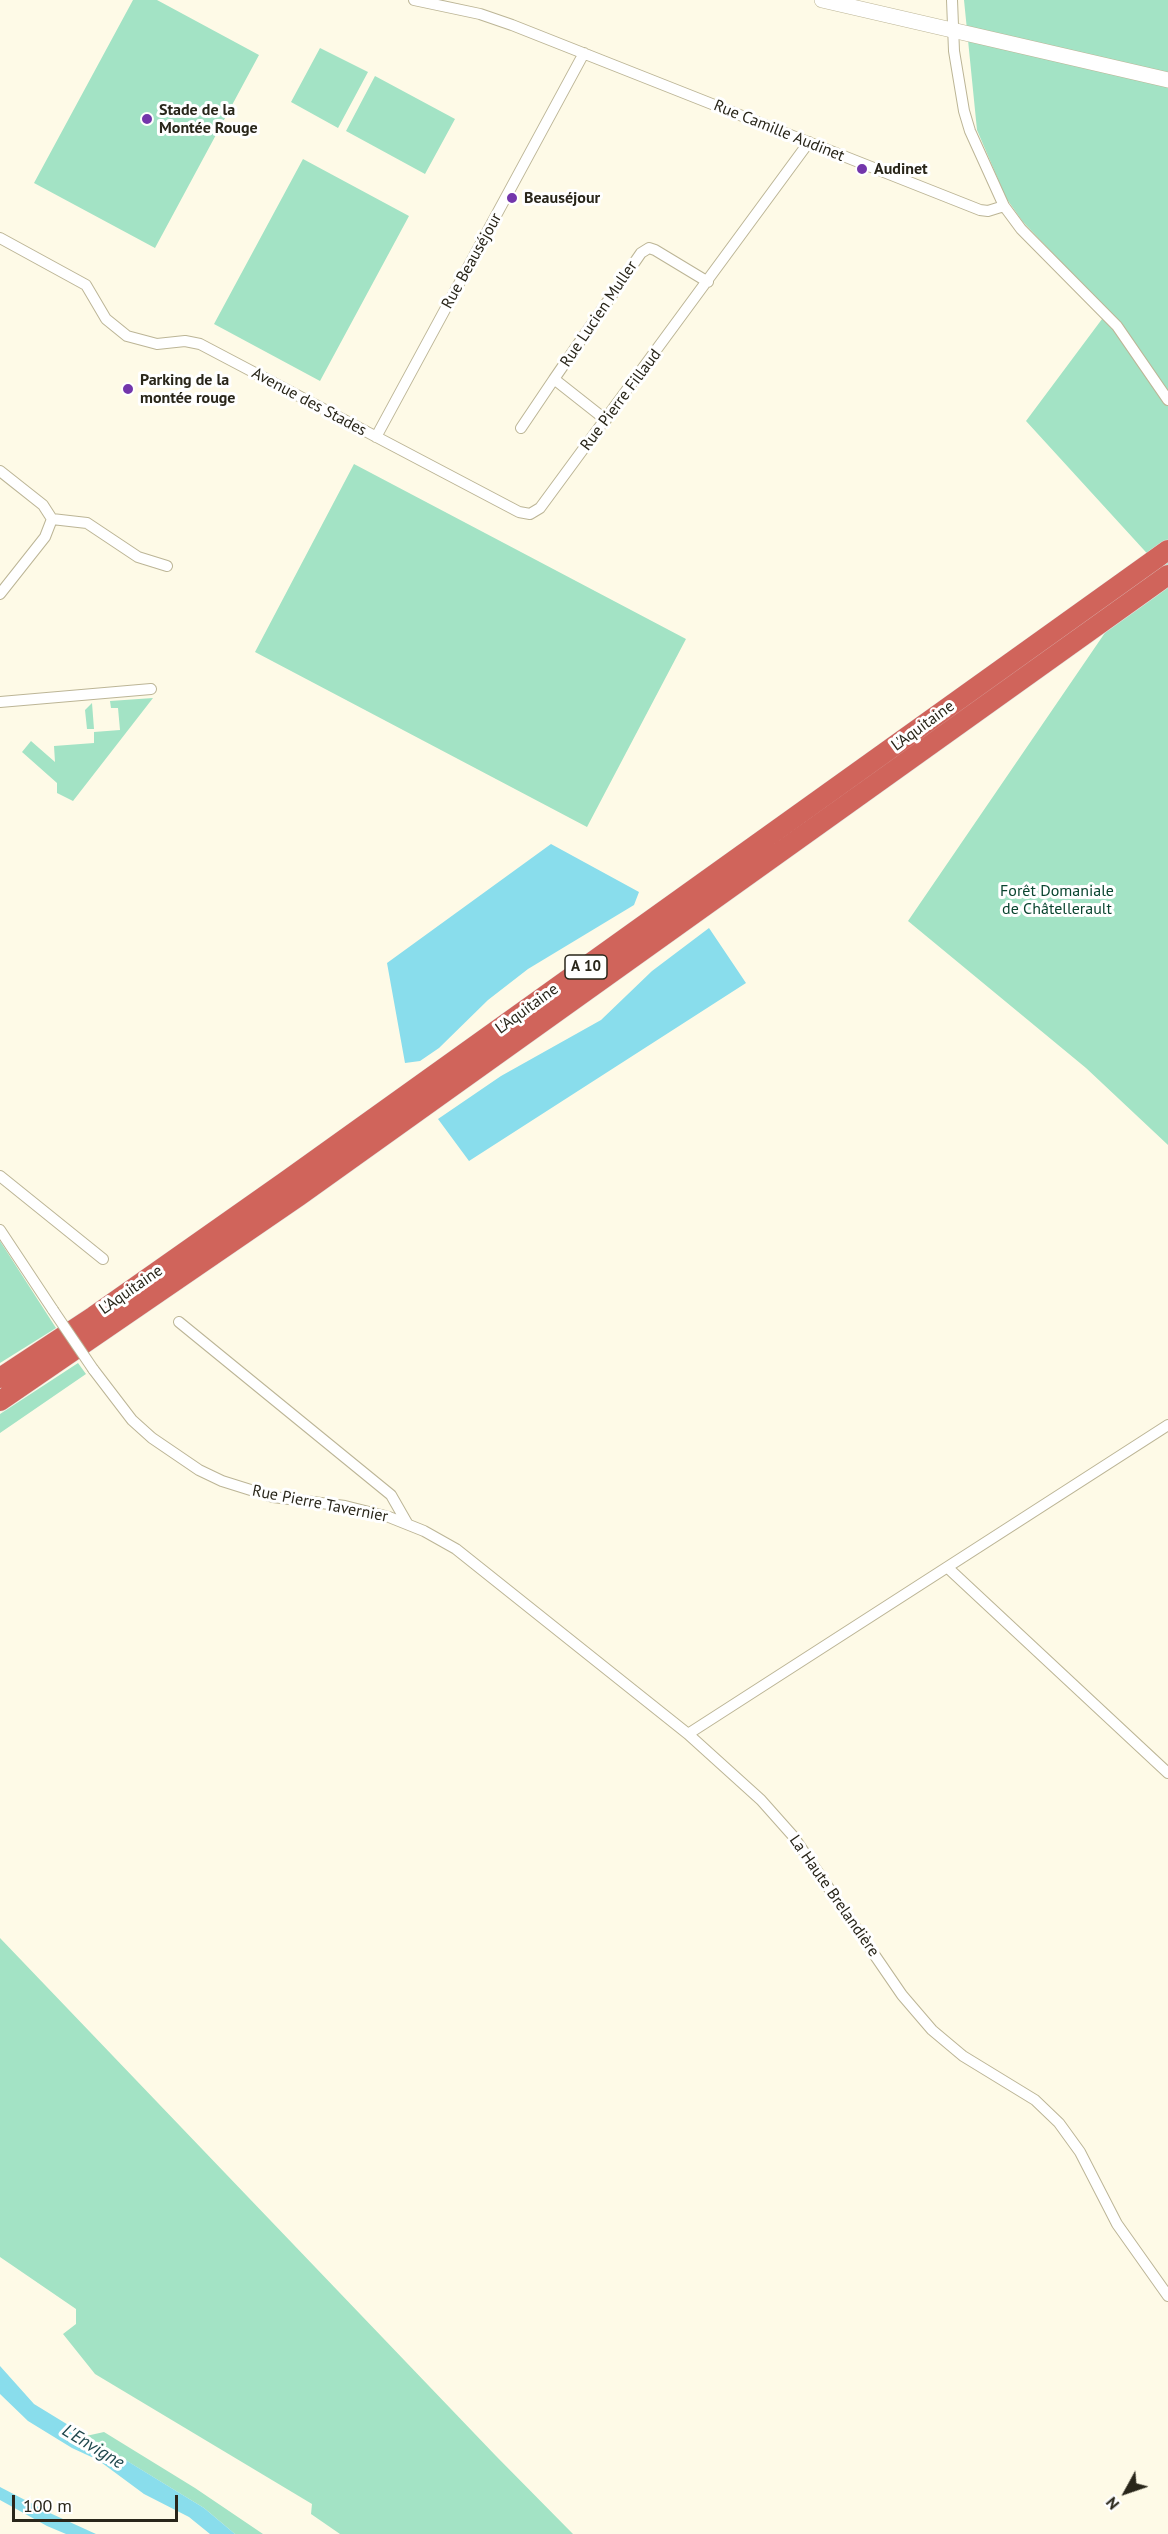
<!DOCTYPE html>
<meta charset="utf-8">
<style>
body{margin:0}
#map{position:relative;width:1168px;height:2534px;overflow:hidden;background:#fefae7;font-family:"PT Sans",sans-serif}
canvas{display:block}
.north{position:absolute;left:1096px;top:2462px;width:60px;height:60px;-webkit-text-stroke:4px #fff;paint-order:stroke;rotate:230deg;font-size:16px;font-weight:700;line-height:24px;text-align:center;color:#29261a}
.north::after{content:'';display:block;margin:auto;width:21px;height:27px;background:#29261a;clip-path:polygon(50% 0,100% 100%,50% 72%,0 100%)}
.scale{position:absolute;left:12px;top:2495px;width:166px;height:27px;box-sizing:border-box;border:3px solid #29261a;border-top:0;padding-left:8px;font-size:18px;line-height:21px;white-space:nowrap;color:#29261a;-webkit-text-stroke:4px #fff;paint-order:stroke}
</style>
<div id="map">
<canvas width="1168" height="2534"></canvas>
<div class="north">N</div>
<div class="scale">100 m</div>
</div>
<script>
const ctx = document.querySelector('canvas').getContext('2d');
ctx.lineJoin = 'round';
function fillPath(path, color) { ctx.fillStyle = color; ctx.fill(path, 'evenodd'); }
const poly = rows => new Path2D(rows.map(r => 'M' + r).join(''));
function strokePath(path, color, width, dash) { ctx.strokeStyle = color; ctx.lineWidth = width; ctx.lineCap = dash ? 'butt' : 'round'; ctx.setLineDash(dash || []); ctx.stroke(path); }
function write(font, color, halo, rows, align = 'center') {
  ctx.font = font + ' "PT Sans",sans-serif'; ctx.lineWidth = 6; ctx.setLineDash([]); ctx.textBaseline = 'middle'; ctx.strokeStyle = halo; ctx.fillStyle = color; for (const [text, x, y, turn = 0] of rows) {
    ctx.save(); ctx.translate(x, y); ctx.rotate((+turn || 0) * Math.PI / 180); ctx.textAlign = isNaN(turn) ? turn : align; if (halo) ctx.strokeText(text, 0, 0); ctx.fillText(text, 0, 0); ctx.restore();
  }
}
fillPath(poly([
 [133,0,157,0,259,55,155,248,34,183],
 [964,0,1168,0,1168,1145,1086,1068,908,921,1154,561,1026,421,1108,311,1023,222,1006,198,977,130],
 [320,48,368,72,338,128,291,102],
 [375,76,455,119,425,174,346,131],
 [303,159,409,216,320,381,214,324],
 [354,464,686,639,587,827,255,652],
 [153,698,73,801,57,793,57,783,22,752,31,741,55,762,54,746,94,743,94,732,120,730,118,708,111,708,110,701],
 [92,703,94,729,87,729,85,710],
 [0,1241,56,1328,0,1363],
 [78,1363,86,1374,0,1433,0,1414],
 [0,1938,496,2456,573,2534,340,2534,311,2514,312,2504,95,2374,63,2334,76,2324,76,2309,0,2257],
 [104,2432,195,2488,263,2534,235,2534,204,2508,86,2436]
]), '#a3e3c5');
fillPath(poly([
 [551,844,639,892,634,905,528,969,488,1000,439,1048,420,1061,405,1063,387,963],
 [709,928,746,983,469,1161,438,1119,501,1076,601,1020,652,971],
 [0,2366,34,2404,204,2508,235,2534,210,2534,189,2517,144,2494,98,2460,72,2448,28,2421,0,2394],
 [0,2487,52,2514,96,2534,66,2534,47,2526,0,2500]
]), '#89ddec');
const street = poly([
 [414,0,480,14,512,25,980,210,988,211,1004,206],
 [952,0,954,51,964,111,970,131,1004,206,1021,229,1117,326,1168,400],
 [0,238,86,285,106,319,127,336,157,344,185,341,200,344,519,512,530,514,540,508,809,142],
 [606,420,554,379,641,253,649,248,655,250,708,282],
 [521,428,554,379],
 [376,437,584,53],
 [0,471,43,505,52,519,45,537,0,594],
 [52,519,87,523,138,557,167,566],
 [0,702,151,689],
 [0,1176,103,1259],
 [0,1230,53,1310],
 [179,1322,391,1495,407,1523],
 [93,1369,132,1420,152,1438,199,1470,222,1481,273,1497,345,1506,389,1517,424,1531,456,1549,688,1734,761,1800,793,1836,902,1995,932,2030,963,2056,1035,2100,1059,2123,1080,2152,1117,2224,1168,2296],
 [948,1568,1168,1773],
 [688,1734,1168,1425]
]);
const secondary = poly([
 [822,0,1168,80]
]);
const highway = poly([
 [0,1378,94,1316,286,1181,1168,550],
 [0,1401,299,1196,1168,575]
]);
strokePath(street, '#bcb596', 12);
strokePath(secondary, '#bcb596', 16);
strokePath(highway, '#e1e1df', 21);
strokePath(street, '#fff', 10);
strokePath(secondary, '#fff', 15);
strokePath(highway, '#d0645b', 20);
const streetBridge = poly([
 [53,1310,93,1369]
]);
strokePath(streetBridge, '#bcb596', 12, []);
strokePath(streetBridge, '#fff', 10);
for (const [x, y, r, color] of [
 [147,119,6,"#7336ab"],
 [862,169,6,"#7336ab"],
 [512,198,6,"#7336ab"],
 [128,389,6,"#7336ab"]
]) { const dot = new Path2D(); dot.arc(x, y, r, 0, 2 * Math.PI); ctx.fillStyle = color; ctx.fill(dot); strokePath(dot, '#fff', 2); }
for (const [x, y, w] of [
 [586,967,42]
]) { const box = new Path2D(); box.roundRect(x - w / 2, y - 12, w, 24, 4.5); ctx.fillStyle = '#fff'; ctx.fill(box); strokePath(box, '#29261a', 1.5); }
write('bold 15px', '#29261a', null, [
 ["A 10",586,967]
]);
write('bold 16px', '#29261a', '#fff', [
 ["Stade de la",159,110],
 ["Montée Rouge",159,128],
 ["Audinet",874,169],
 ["Beauséjour",524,198],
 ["Parking de la",140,380],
 ["montée rouge",140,398]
], 'left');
write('16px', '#29261a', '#fff', [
 ["Rue Camille Audinet",779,131,22],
 ["Rue Beauséjour",472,261,-61],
 ["Rue Lucien Muller",599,314,-56],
 ["Rue Pierre Fillaud",621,400,-53],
 ["Avenue des Stades",309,402,28],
 ["L'Aquitaine",923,726,-36],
 ["L'Aquitaine",527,1009,-36],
 ["L'Aquitaine",131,1290,-35],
 ["Rue Pierre Tavernier",320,1504,11],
 ["La Haute Brelandière",834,1896,55]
]);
write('16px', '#0a4530', '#fff', [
 ["Forêt Domaniale",1057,891],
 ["de Châtellerault",1057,909]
]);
write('italic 18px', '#20484e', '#fff', [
 ["L'Envigne",93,2447,31]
]);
</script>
